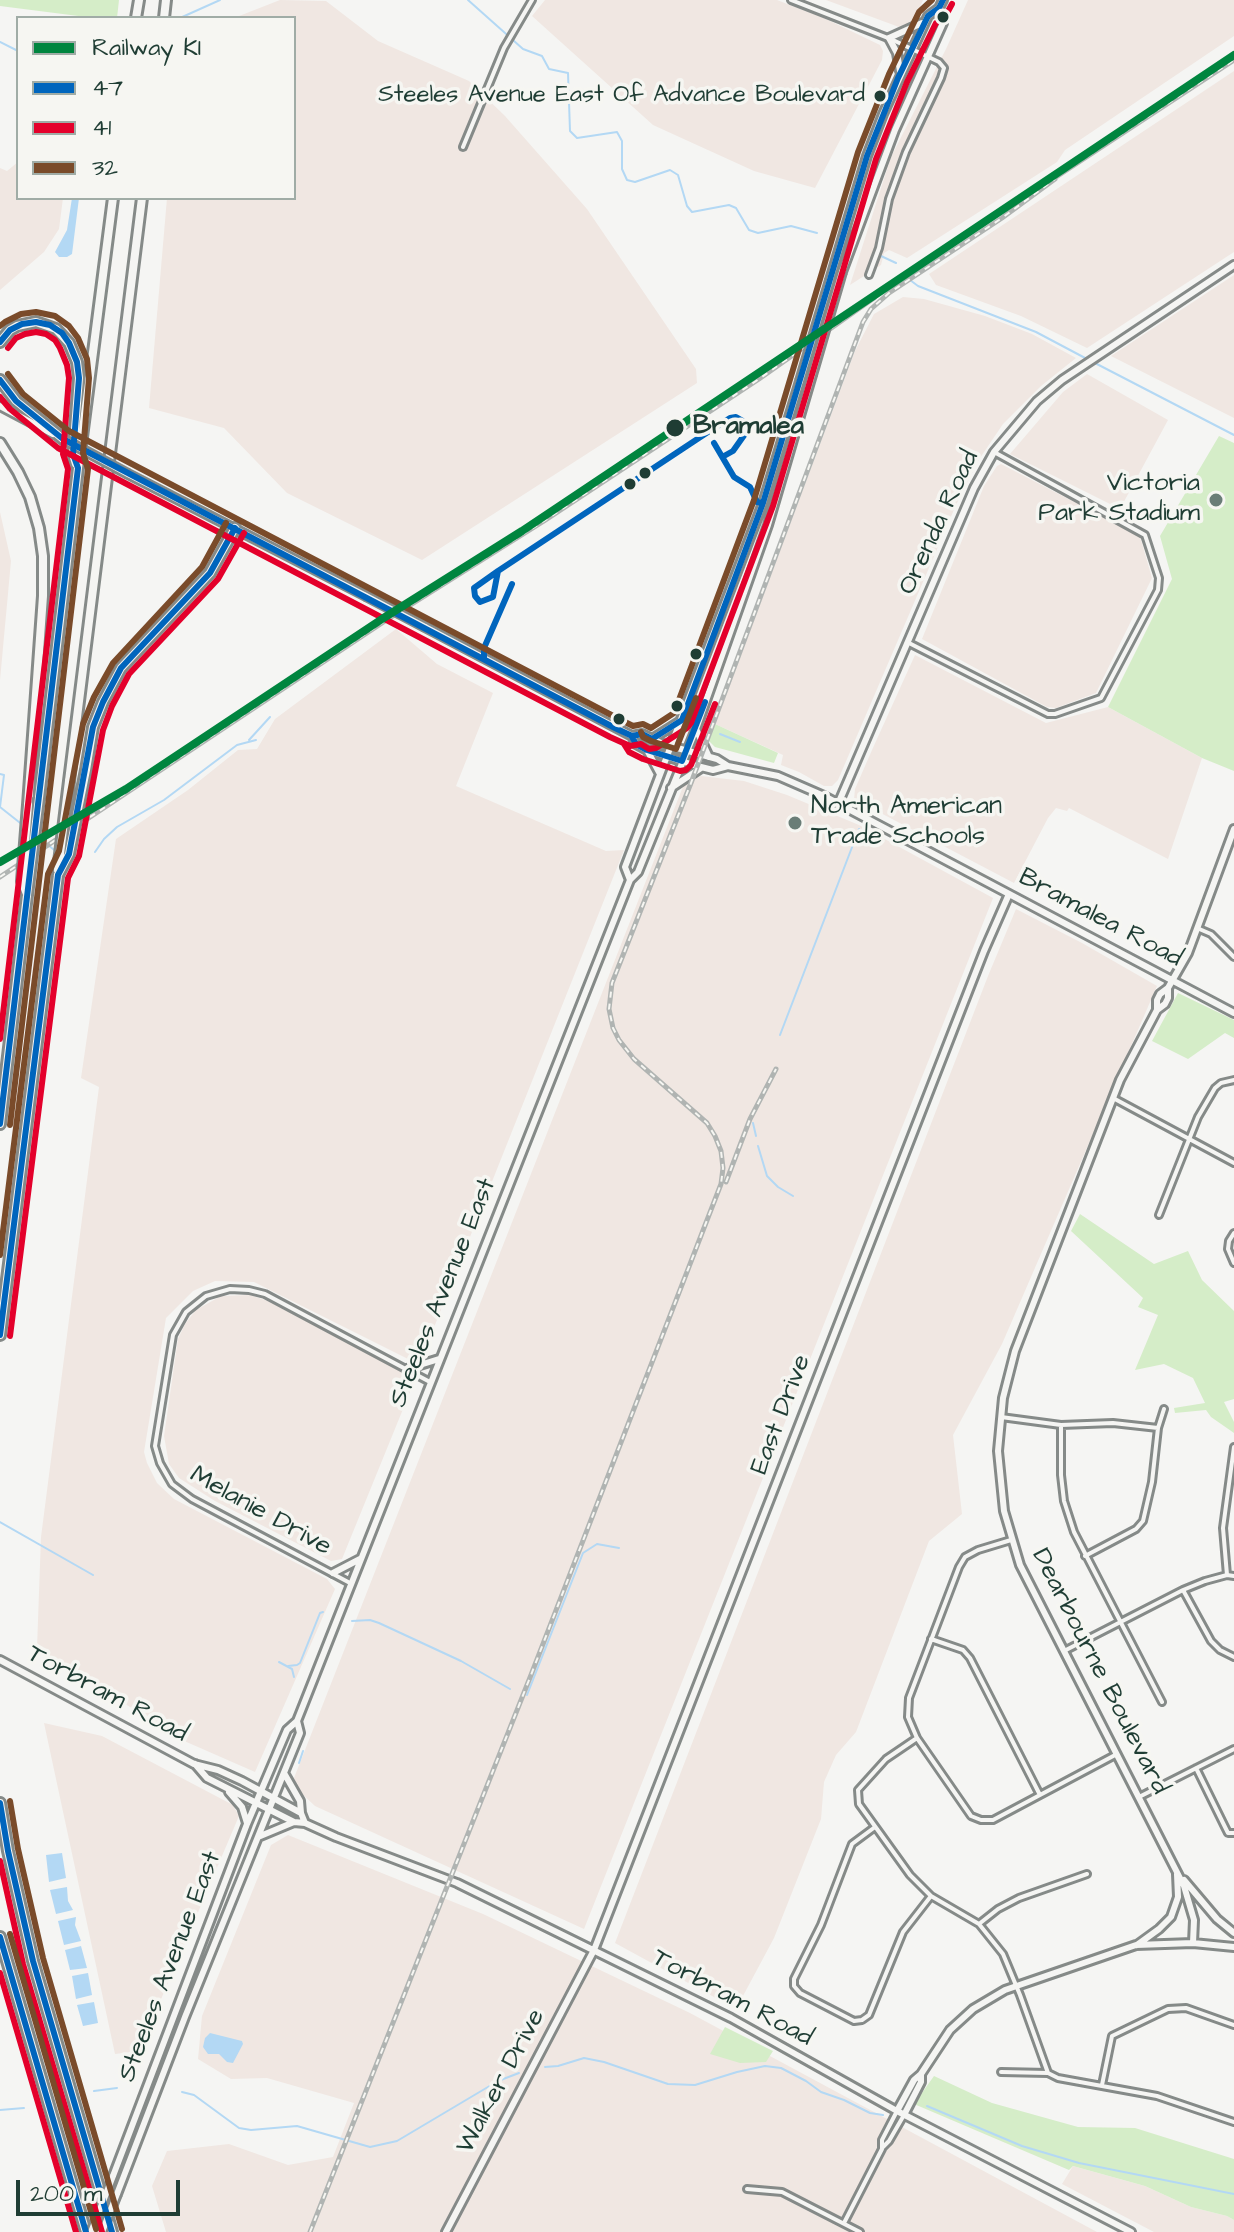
<!DOCTYPE html>
<style>
body{margin:0}
#map{position:relative;width:1234px;height:2232px;overflow:hidden;background:#f5f5f3;font-family:"Architects Daughter",sans-serif}
canvas{display:block}
.legend{position:absolute;left:16px;top:16px;width:280px;height:184px;box-sizing:border-box;background:#f6f6f2;border:2px solid #a0aca6;margin:0;padding:10px 14px;list-style:none;font-size:24px;color:#1f3d34}
.legend li{display:flex;align-items:center;gap:16px;height:40px}
.legend b{width:40px;border:2px solid #a0aca6}
.scale{position:absolute;left:16px;top:2180px;width:164px;height:36px;box-sizing:border-box;border:4px solid #1f3d34;border-top:0;padding-left:10px;font-size:24px;line-height:28px;white-space:nowrap;color:#1f3d34;-webkit-text-stroke:6px #f6f6f2;paint-order:stroke}
</style>
<div id="map">
<canvas width="1234" height="2232"></canvas>
<ul class="legend">
<li><b style="height:10px;background:#00853f"></b>Railway KI</li>
<li><b style="height:10px;background:#0065bd"></b>47</li>
<li><b style="height:10px;background:#e4002b"></b>41</li>
<li><b style="height:10px;background:#7a4b2a"></b>32</li>
</ul>
<div class="scale">200 m</div>
</div>
<script>
const ctx = document.querySelector('canvas').getContext('2d');
ctx.lineJoin = 'round';
function fillPath(path, color) { ctx.fillStyle = color; ctx.fill(path, 'evenodd'); }
const poly = rows => new Path2D(rows.map(r => 'M' + r).join(''));
function strokePath(path, color, width, dash) { ctx.strokeStyle = color; ctx.lineWidth = width; ctx.lineCap = dash ? 'butt' : 'round'; ctx.setLineDash(dash || []); ctx.stroke(path); }
function write(font, color, halo, rows, align = 'center') {
  ctx.font = font + ' "Architects Daughter",sans-serif'; ctx.lineWidth = 7; ctx.setLineDash([]); ctx.textBaseline = 'middle'; ctx.strokeStyle = halo; ctx.fillStyle = color; for (const [text, x, y, turn = 0] of rows) {
    ctx.save(); ctx.translate(x, y); ctx.rotate((+turn || 0) * Math.PI / 180); ctx.textAlign = isNaN(turn) ? turn : align; if (halo) ctx.strokeText(text, 0, 0); ctx.fillText(text, 0, 0); ctx.restore();
  }
}
fillPath(poly([
 [280,0,326,1,378,41,469,81,505,116,587,209,696,369,697,383,422,560,287,493,224,428,149,408,167,198,294,198,294,18,234,18],
 [545,0,777,0,826,19,880,45,883,51,882,60,815,188,754,171,653,125,532,16],
 [826,0,923,0,914,21,899,27],
 [968,0,1234,0,1234,36,1065,150,1057,162,907,258,889,250,884,253,881,265,850,285,891,157,946,49],
 [1234,71,1234,252,1087,348,1021,316,936,285,929,274],
 [18,162,18,198,63,198,59,229,44,252,0,290,0,168,7,171],
 [1234,275,1234,418,1111,356],
 [903,297,924,299,985,316,1032,334,1076,358,1041,386,1003,424,978,461,956,505,838,780,832,786,824,786,799,772,781,765,783,755,715,724,855,351,874,314],
 [1087,374,1168,420,1120,509,1010,454,1063,392],
 [1001,464,1138,535,1141,540,1152,578,1096,693,1056,708,1047,707,922,639,984,486,997,466],
 [0,512,11,561,0,680],
 [396,629,437,664,493,693,456,786,606,851,624,850,421,1360,412,1361,254,1282,215,1281,193,1291,166,1318,144,1452,147,1463,157,1483,174,1499,327,1579,335,1589,255,1772,182,1740,37,1648,41,1537,99,1087,81,1078,116,839,188,790,238,750,257,749,275,719],
 [915,655,1046,723,1108,707,1202,758,1168,859,1069,808,1067,811,1056,808,1048,818,1014,883,854,799,855,789,872,750],
 [701,776,744,781,787,795,859,825,993,898,584,1929,315,1806,299,1791,294,1778,682,789,686,783],
 [1016,909,1082,943,1157,986,1002,1344,953,1435,962,1514,929,1541,856,1732,836,1755,824,1782,821,1819,774,1938,736,2009,615,1943,988,976],
 [250,1295,268,1301,406,1374,411,1381,412,1387,342,1559,331,1561,215,1501,179,1478,169,1464,164,1436,178,1339,185,1324,196,1310,221,1296],
 [44,1723,102,1736,233,1805,239,1816,139,2051,115,2054],
 [288,1835,483,1914,690,2013,1097,2232,166,2232,152,2186,167,2151,229,2144,288,2165,333,2157,354,2103,267,2078,231,2079,198,2059,202,2016,271,1845],
 [1073,2166,1145,2186,1191,2207,1227,2216,1234,2220,1234,2232,1154,2232,1062,2184]
]), '#f0e7e2');
fillPath(poly([
 [0,0,119,0,117,18,94,18,0,6],
 [1219,436,1234,443,1234,771,1202,758,1108,707,1172,579,1160,536],
 [715,724,778,753,774,763,715,747,708,740],
 [1178,993,1234,1020,1234,1038,1225,1033,1188,1059,1152,1041],
 [1080,1214,1154,1264,1188,1251,1202,1280,1234,1311,1234,1399,1224,1402,1234,1422,1234,1433,1211,1417,1206,1410,1175,1413,1174,1408,1205,1403,1193,1378,1164,1364,1135,1370,1158,1315,1138,1307,1143,1298,1071,1231],
 [725,2027,773,2051,766,2062,740,2063,710,2054],
 [934,2076,992,2103,1078,2127,1135,2128,1234,2159,1234,2220,1227,2216,1191,2207,1145,2186,1073,2166,1069,2170,914,2104]
]), '#d5edc8');
fillPath(poly([
 [72,198,79,198,72,254,67,257,59,257,55,252,67,230],
 [62,1853,66,1878,49,1882,46,1855],
 [67,1887,68,1901,73,1910,56,1914,50,1890],
 [76,1917,75,1925,81,1941,64,1945,58,1921],
 [81,1946,87,1968,70,1970,65,1950],
 [88,1973,92,1995,76,1999,72,1976],
 [94,2002,98,2023,83,2026,77,2005],
 [210,2033,242,2041,243,2044,233,2063,227,2062,219,2054,208,2054,203,2047,205,2038]
]), '#b3d8f4');
strokePath(poly([
 [468,0,523,49,542,56,549,69,568,73,570,131,577,138,617,132,622,141,622,169,627,180,635,182,670,170,678,175,687,206,692,212,729,205,736,208,749,230,758,233,791,226,817,233],
 [180,18,220,0],
 [0,42,18,51],
 [881,256,896,263],
 [910,280,918,286,1036,332,1087,359],
 [1093,362,1234,435],
 [720,734,740,742],
 [249,740,270,717],
 [0,774,4,775,0,807,24,826],
 [38,837,58,853],
 [95,852,104,839,117,827,164,800,237,745,256,740],
 [780,1035,859,829],
 [753,1123,756,1136],
 [758,1146,767,1176,778,1187,793,1196],
 [0,1522,93,1575],
 [352,1621,370,1620,379,1623,461,1661,510,1689],
 [279,1662,292,1669,294,1677],
 [288,1666,297,1665,300,1663,320,1613,323,1612],
 [527,1695,583,1553,597,1544,619,1548],
 [299,1763,303,1751],
 [545,2067,558,2066,584,2058,604,2062,668,2084,695,2085,737,2072,765,2066,781,2068,806,2081,821,2092,844,2100,870,2113,883,2115],
 [94,2091,117,2088],
 [182,2092,194,2095,239,2128,251,2130,297,2126,370,2147,397,2141,498,2081,519,2073],
 [927,2106,1022,2146,1079,2163,1234,2194],
 [0,2110,24,2108]
]), '#b3d8f4', 2);
const street = poly([
 [791,0,893,40,939,62,944,68,941,78,906,152,889,199,879,248,869,275],
 [463,147,504,48,532,0],
 [909,643,1048,714,1055,714,1101,698,1158,590,1159,578,1145,535,994,452],
 [1197,928,1211,934,1234,957],
 [1113,1098,1234,1163],
 [1159,1215,1198,1117,1215,1088,1221,1083,1234,1080],
 [1234,1233,1229,1241,1228,1249,1234,1263],
 [1001,1417,1061,1425,1113,1423,1158,1428],
 [1061,1425,1061,1475,1064,1501,1074,1532,1162,1702],
 [1011,1540,978,1550,965,1557,959,1567,909,1698,908,1717,917,1738,971,1816,981,1820,993,1820,1117,1754],
 [1085,1556,1136,1529,1143,1521,1152,1482,1158,1428,1164,1409],
 [1227,1575,1223,1528,1234,1447],
 [350,1583,192,1499,172,1484,160,1463,155,1446,173,1335,186,1312,206,1296,230,1289,249,1290,265,1294,430,1382],
 [1183,1590,1211,1641,1220,1650,1234,1657],
 [931,1639,963,1650,970,1658,1040,1795],
 [1064,1651,1183,1590,1205,1581,1227,1575,1234,1576],
 [917,1738,886,1759,858,1790,859,1804,910,1875,931,1896,979,1924,1003,1954,1020,1995,1048,2073],
 [1196,1768,1225,1827,1228,1833,1234,1833],
 [1139,1797,1234,1749],
 [875,1827,852,1844,821,1925,794,1979,794,1986,800,1993,854,2021,862,2020,869,2015,903,1932,931,1896],
 [979,1924,998,1909,1019,1898,1087,1874],
 [1001,2072,1048,2073,1058,2078,1157,2096,1234,2122],
 [1102,2085,1112,2036,1168,2009,1186,2008,1234,2025],
 [883,2147,889,2141,904,2115],
 [747,2189,782,2192,860,2232],
 [844,2223,882,2149,882,2140,897,2111]
]);
const secondary = poly([
 [900,71,897,53,889,38,922,23],
 [842,272,895,130,943,23,939,8],
 [830,280,867,156,883,114,928,16,939,8,943,0],
 [0,406,53,434],
 [128,474,366,596],
 [425,627,632,736,642,734,663,744,717,759,728,766,778,776,824,796,1234,1013],
 [696,729,709,757],
 [632,736,636,744,647,750,697,766,713,770,728,766],
 [652,739,682,720],
 [647,750,660,774],
 [671,788,701,768],
 [838,804,974,488,994,452,1037,401,1062,380,1234,265],
 [630,880,625,867,763,503,800,381],
 [1168,988,1168,998,1165,1004,1157,1010,1120,1080,1015,1351,1003,1398,998,1451,1004,1511,1020,1565,1184,1886,1194,1920,1193,1943],
 [1157,1010,1157,1000,1160,994,1168,988,1188,953,1234,829],
 [407,1369,439,1359],
 [333,1573,360,1559],
 [0,1660,194,1764,218,1770,242,1781,301,1813,305,1823],
 [195,1764,207,1778,294,1822,305,1823,336,1837,457,1883,731,2018,897,2111,1131,2232],
 [284,1773,300,1801,301,1813],
 [229,1792,242,1807,247,1823],
 [258,1837,294,1822],
 [1184,1880,1217,1919,1234,1933],
 [1137,1945,1159,1929,1171,1917,1178,1897,1177,1874],
 [897,2111,914,2080,921,2074,950,2030,973,2009,1005,1990,1136,1945,1193,1943,1234,1947],
 [904,2115,921,2082,921,2074],
 [113,2176,247,1824,287,1730,297,1721,630,880,638,872,696,729,768,525,812,375],
 [117,2194,185,2017,300,1733,297,1721],
 [446,2232,594,1950,984,951,1009,894]
]);
const highway = poly([
 [136,18,139,0],
 [164,18,166,0],
 [0,342,10,330,17,326,36,322,56,329,69,343,77,362,79,378,73,454,76,464],
 [0,380,16,401,63,439],
 [0,443,18,472,30,497,39,528,43,556,43,596,28,805],
 [86,770,93,727,103,702,121,668,210,573,235,528],
 [69,781,142,198],
 [39,798,78,468,113,198],
 [0,1124,27,895],
 [0,1335,58,875],
 [0,1803,8,1851,33,1961,112,2232],
 [0,1937,86,2232]
]);
strokePath(street, '#858a88', 10);
strokePath(secondary, '#858a88', 12);
strokePath(highway, '#858a88', 14);
strokePath(street, '#f5f5f3', 4);
strokePath(secondary, '#f5f5f3', 6);
strokePath(highway, '#f5f5f3', 8);
const rail = poly([
 [1047,183,1234,60],
 [0,877,385,621,544,521,759,379,874,298],
 [726,1182,750,1119,776,1069],
 [310,2232,531,1675,721,1184,723,1168,721,1151,715,1136,707,1123,634,1059,619,1040,613,1028,609,1009,612,983,691,783,863,322,871,309,889,293,1002,218,1055,179]
]);
strokePath(rail, '#b0b4b2', 5);
strokePath(rail, '#f6f6f2', 2, [6]);
const secondaryBridge = poly([
 [812,375,842,272],
 [800,381,830,280],
 [63,439,128,474],
 [366,596,425,627],
 [91,2232,113,2176],
 [102,2232,117,2194]
]);
const highwayBridge = poly([
 [58,870,69,781],
 [58,875,69,854,86,770],
 [27,894,22,881,28,805],
 [27,895,39,798]
]);
strokePath(secondaryBridge, '#858a88', 12, []);
strokePath(highwayBridge, '#858a88', 14, []);
strokePath(secondaryBridge, '#f5f5f3', 6);
strokePath(highwayBridge, '#f5f5f3', 8);
strokePath(poly([
 [0,342,10,330,22,324,36,322,50,325,62,333,69,343,77,362,79,378,73,454,78,468,0,1124],
 [0,380,16,401,63,439,615,728,632,736,642,734,652,739,682,720,763,503,867,156,898,78,928,16,939,8,943,0],
 [714,443,734,477,750,487,757,502,763,503],
 [498,571,493,597,480,602,475,596,474,588,498,571],
 [498,571,714,428,730,418,736,417,743,421,746,427,745,434,733,451,724,456],
 [484,658,484,648,512,584],
 [632,737,636,744,647,750,682,761,705,702],
 [0,1335,58,875,69,854,93,727,103,702,121,668,210,573,235,528],
 [0,1803,8,1851,33,1961,112,2232],
 [0,1937,86,2232]
]), '#0065bd', 6);
strokePath(poly([
 [0,397,10,409,58,448,610,737,630,746,641,744,649,749,656,748,687,728,691,723,773,506,876,159,907,82,936,23,946,15,952,4],
 [624,744,629,752,643,759,680,771,686,770,691,765,715,704],
 [0,1039,68,469,63,454,69,378,67,365,60,348,55,340,46,334,36,332,25,334,16,338,8,348],
 [10,1336,68,878,79,856,103,730,112,706,129,674,218,579,244,533],
 [0,1861,23,1964,102,2232],
 [0,1973,76,2232]
]), '#e4002b', 6);
strokePath(poly([
 [0,326,5,322,21,314,36,312,55,316,69,326,78,338,87,359,89,378,83,453,88,469,10,1125],
 [8,374,23,394,69,431,619,719,633,726,643,724,651,728,674,713,754,500,858,152,889,74,919,12,932,0],
 [641,732,643,737,651,741,676,749,696,698],
 [0,1255,48,874,59,851,83,724,94,697,113,663,202,567,226,523],
 [10,1801,18,1849,43,1958,122,2229],
 [10,1934,96,2229]
]), '#7a4b2a', 6);
strokePath(poly([
 [0,862,126,789,382,619,522,531,1234,55]
]), '#00853f', 8);
for (const [x, y, r, color] of [
 [943,17,7,"#1f3d34"],
 [880,96,7,"#1f3d34"],
 [675,428,10,"#1f3d34"],
 [645,473,7,"#1f3d34"],
 [630,484,7,"#1f3d34"],
 [1216,500,8,"#6a7d77"],
 [696,654,7,"#1f3d34"],
 [677,706,7,"#1f3d34"],
 [619,719,7,"#1f3d34"],
 [795,823,8,"#6a7d77"]
]) { const dot = new Path2D(); dot.arc(x, y, r, 0, 2 * Math.PI); ctx.fillStyle = color; ctx.fill(dot); strokePath(dot, '#f6f6f2', 3); }
write('24px', '#1f3d34', '#f6f6f2', [
 ["Steeles Avenue East Of Advance Boulevard",865,96]
], 'right');
write('bold 26px', '#1f3d34', '#f6f6f2', [
 ["Bramalea",693,428]
], 'left');
write('26px', '#1f3d34', '#f6f6f2', [
 ["Victoria",1200,485],
 ["Park Stadium",1200,515],
 ["North American",811,808,"left"],
 ["Trade Schools",811,838,"left"]
], 'right');
write('26px', '#1f3d34', '#f6f6f2', [
 ["Orenda Road",940,523,-65],
 ["Bramalea Road",1100,919,28],
 ["Steeles Avenue East",444,1293,-68],
 ["East Drive",782,1415,-69],
 ["Melanie Drive",260,1512,29],
 ["Dearbourne Boulevard",1099,1672,63],
 ["Torbram Road",107,1695,28],
 ["Steeles Avenue East",171,1967,-69],
 ["Torbram Road",732,1999,28],
 ["Walker Drive",502,2082,-62]
]);
</script>
